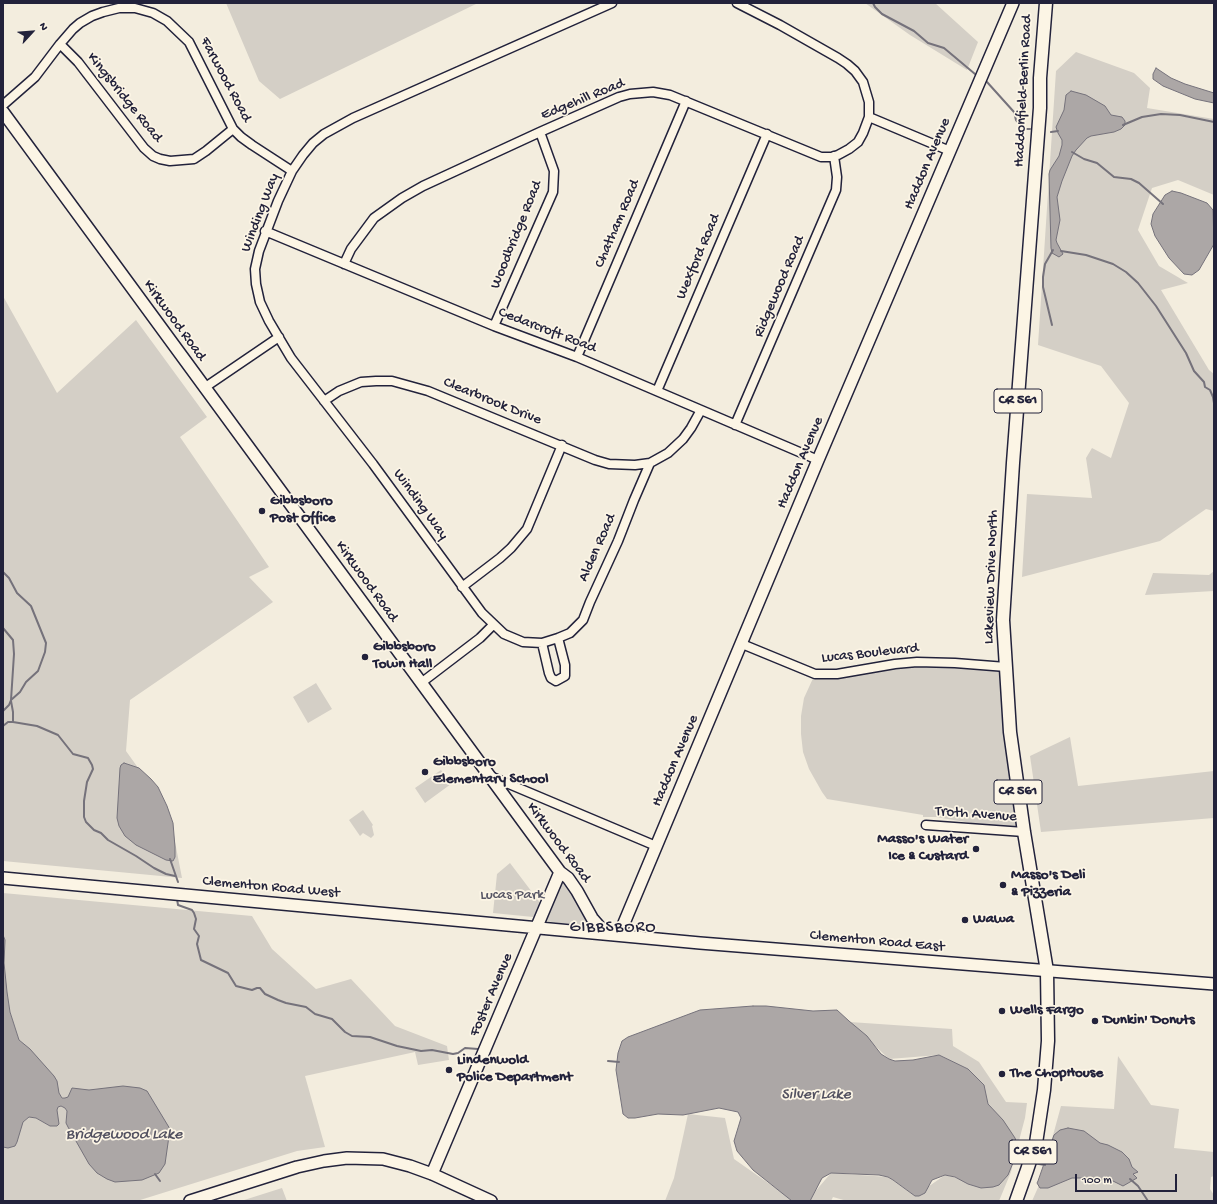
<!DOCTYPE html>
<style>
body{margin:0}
#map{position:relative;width:1217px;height:1204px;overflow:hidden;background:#f3edde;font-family:"Gochi Hand",sans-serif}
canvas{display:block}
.frame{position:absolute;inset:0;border:4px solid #22223b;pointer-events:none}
.north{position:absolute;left:12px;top:12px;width:40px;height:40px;-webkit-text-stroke:3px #fcf5e5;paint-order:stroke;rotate:64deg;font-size:11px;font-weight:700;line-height:16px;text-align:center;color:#22223b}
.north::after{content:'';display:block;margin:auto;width:14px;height:18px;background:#22223b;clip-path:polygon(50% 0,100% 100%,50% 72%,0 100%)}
.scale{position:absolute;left:1075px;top:1174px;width:102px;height:18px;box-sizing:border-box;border:2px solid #22223b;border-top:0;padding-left:5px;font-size:12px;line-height:14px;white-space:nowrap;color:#22223b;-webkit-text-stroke:3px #fcf5e5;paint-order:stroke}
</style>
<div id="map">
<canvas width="1217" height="1204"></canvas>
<div class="frame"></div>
<div class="north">N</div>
<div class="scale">100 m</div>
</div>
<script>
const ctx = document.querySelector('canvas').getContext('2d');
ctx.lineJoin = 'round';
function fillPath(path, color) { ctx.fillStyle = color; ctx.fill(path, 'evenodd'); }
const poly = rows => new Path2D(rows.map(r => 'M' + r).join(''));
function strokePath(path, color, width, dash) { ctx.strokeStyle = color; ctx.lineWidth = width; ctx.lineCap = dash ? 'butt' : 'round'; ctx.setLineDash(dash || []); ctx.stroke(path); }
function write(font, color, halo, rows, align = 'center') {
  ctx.font = font + ' "Gochi Hand",sans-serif'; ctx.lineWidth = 3.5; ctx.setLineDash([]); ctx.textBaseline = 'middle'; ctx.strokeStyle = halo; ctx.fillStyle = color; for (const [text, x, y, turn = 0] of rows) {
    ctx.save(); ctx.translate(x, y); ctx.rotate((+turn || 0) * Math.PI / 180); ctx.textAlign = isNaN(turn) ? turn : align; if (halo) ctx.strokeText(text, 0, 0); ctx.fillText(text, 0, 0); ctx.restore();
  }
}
fillPath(poly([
 [226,3,478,3,280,99,259,81],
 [865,3,935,3,978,42,967,70,910,35],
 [1076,52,1134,73,1150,88,1147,108,1214,119,1214,195,1178,180,1152,188,1138,230,1159,266,1188,283,1161,290,1209,370,1214,374,1214,511,1206,509,1160,541,1022,577,1027,494,1092,498,1086,458,1092,448,1111,458,1129,403,1101,366,1038,345,1056,71],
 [3,296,57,393,136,320,207,417,180,437,269,567,249,577,273,602,130,700,126,751,169,811,182,878,3,861],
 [1214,571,1214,591,1145,595,1153,573,1209,575],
 [895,664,1006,667,1024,832,936,817,923,817,923,815,827,799,822,792,809,769,803,752,801,734,801,716,804,698,815,674],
 [316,683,332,709,308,723,293,697],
 [1070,737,1078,786,1214,771,1214,818,1041,832,1030,756],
 [441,770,451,784,425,803,415,788],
 [363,810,373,825,372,826,374,835,371,838,363,833,360,836,349,820],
 [510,863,541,904,537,913,533,917,493,913,497,874],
 [563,879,592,923,591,925,589,926,552,922,547,921,547,918],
 [3,893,252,916,272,949,316,989,351,979,395,1026,447,1046,449,1060,418,1065,415,1052,305,1076,325,1147,297,1151,137,1201,3,1201,3,1147,4,1148,23,1122,29,1117,36,1118,50,1126,57,1114,57,1108,60,1106,65,1108,67,1111,66,1120,105,1178,65,1098,60,1096,19,1040,10,1012,3,969],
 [850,1022,952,1029,953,1046,979,1062,1006,1102,1027,1103,1025,1118,1016,1152,968,1069,939,1055,889,1059],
 [1118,1056,1151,1105,1179,1109,1174,1148,1214,1152,1214,1176,1211,1177,1210,1189,1214,1195,1214,1201,1032,1201,1040,1183,1061,1106,1114,1109],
 [688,1114,725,1118,734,1159,794,1201,665,1201,674,1178],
 [1015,1155,1011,1172,999,1201,847,1201,833,1197,831,1201,807,1201,831,1173,888,1177,915,1196,945,1175,993,1187],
 [282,1188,287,1201,241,1201]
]), '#d4cfc6');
const water = poly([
 [1156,68,1171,78,1185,84,1214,93,1214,103,1195,99,1163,86,1153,79,1153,74,1156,68],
 [1071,91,1086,95,1105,106,1111,115,1122,117,1125,121,1125,125,1121,129,1114,132,1091,136,1087,138,1076,150,1072,156,1062,181,1057,197,1060,220,1056,240,1057,243,1063,254,1059,257,1052,253,1051,248,1049,174,1050,170,1059,156,1062,145,1062,140,1058,133,1056,127,1064,110,1066,95,1071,91],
 [1172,191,1181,193,1207,203,1213,210,1214,244,1199,270,1192,275,1184,274,1169,258,1155,236,1151,224,1153,214,1165,195,1172,191],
 [124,763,139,768,151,779,158,787,167,806,173,823,175,847,175,857,173,861,166,860,136,845,125,836,119,826,117,818,120,768,121,765,124,763],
 [3,935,5,940,4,963,7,992,10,1012,19,1040,30,1049,54,1076,57,1081,59,1093,62,1098,65,1098,68,1097,72,1088,89,1090,123,1086,140,1088,147,1091,170,1129,165,1164,159,1173,142,1180,115,1182,107,1179,97,1173,89,1164,68,1127,66,1123,67,1111,65,1108,61,1106,58,1107,57,1110,59,1124,57,1126,50,1126,36,1118,29,1117,23,1122,17,1142,15,1146,8,1148,3,1147,3,935],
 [753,1006,766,1006,813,1011,837,1010,849,1021,867,1036,881,1054,889,1059,895,1061,913,1060,939,1055,968,1069,984,1085,988,1104,1003,1120,1015,1138,1017,1144,1017,1153,1008,1175,999,1185,993,1187,981,1188,968,1184,955,1177,945,1175,932,1180,925,1193,919,1196,915,1196,893,1180,888,1177,879,1175,831,1173,822,1178,810,1201,792,1201,753,1170,737,1151,734,1141,741,1118,738,1112,719,1108,683,1115,658,1114,635,1118,628,1118,623,1114,616,1070,618,1053,622,1041,628,1037,700,1010,753,1006],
 [1068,1128,1084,1131,1100,1143,1108,1145,1122,1152,1129,1159,1132,1167,1138,1172,1133,1174,1137,1178,1123,1186,1105,1177,1098,1183,1082,1178,1072,1178,1048,1188,1040,1188,1037,1183,1038,1181,1054,1135,1060,1130,1068,1128]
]);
fillPath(water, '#aca7a6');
strokePath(water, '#75727b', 1);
strokePath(poly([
 [873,3,875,7,882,14,914,31,928,43,944,48,975,74],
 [987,82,1014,112,1016,120,1020,126,1025,129,1030,129],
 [1123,125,1142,117,1161,114,1180,115,1214,122],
 [1051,132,1058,131],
 [1072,152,1084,159,1097,163,1114,177,1131,179,1139,183,1163,204],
 [1061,251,1086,255,1113,264,1126,272,1138,283,1156,306,1186,353,1194,371,1204,382,1205,387,1210,390,1213,397,1214,403],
 [1052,325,1043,287,1043,277,1045,264,1053,250],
 [3,572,9,578,17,593,31,606,46,643,45,652,38,671,26,682,20,692,11,700],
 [3,628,13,640,14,654,11,700,9,705,3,711],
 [11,701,13,712,13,722],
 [3,726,8,722,13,722,37,726,58,735,73,754,88,758,92,765,93,769,87,782,84,801,84,817,86,822,94,830,101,833,108,840,136,856,154,868,166,874,175,876],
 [170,859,178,882],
 [177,899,178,905,192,910,194,913,196,919,194,929,199,936,197,944,201,960,228,973,236,986,252,990,257,988,260,988,265,994,278,1000,286,1003,306,1007,315,1014,332,1019,345,1032,352,1036,370,1037,397,1046,421,1051,432,1050,453,1054,458,1053,465,1048,478,1049],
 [608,1061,619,1062],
 [1012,1158,1025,1161],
 [1033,1163,1045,1165],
 [155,1174,160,1181],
 [1130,1179,1138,1186,1148,1201]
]), '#75727b', 2);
const street = poly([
 [612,3,353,118,324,134,313,143,303,155,292,171,278,201,259,251,255,269,256,284,260,302,269,321,291,358,373,464,482,613,504,634,523,642,542,643,558,638,570,633,583,620,590,602,618,541,634,500,650,463,668,453,683,439,691,428,701,410],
 [60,44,78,62,144,148,153,156,160,159,170,161,194,159,206,151,233,129],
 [3,105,35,77,60,44,73,29,80,23,92,16,103,12,119,8,135,8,153,13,167,21,189,42,233,129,241,137,252,145,292,171],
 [869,117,950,151],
 [265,231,494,326,577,357,818,460],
 [344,264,351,249,374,218,402,198,423,186,540,132,619,97,630,94,653,92,670,95,821,157,831,157,838,155,849,149,858,142,863,133,869,117,869,102,863,82,855,71,847,64,838,58,780,25,737,3],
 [494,326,553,192,554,171,540,132],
 [577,357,686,101],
 [204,388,279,337],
 [657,391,767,134],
 [324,401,339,391,361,382,376,381,392,381,428,391,595,460,609,464,635,465,650,463],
 [735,425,836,190,837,177,834,156],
 [462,587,500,558,511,548,527,529,562,445],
 [542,643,549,673,551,678,556,681,565,676,565,665,558,638],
 [742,644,815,674,837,674,895,664,917,662,955,663,1006,667],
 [421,683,480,638,493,625],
 [490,776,656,846],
 [926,825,1024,832]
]);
const secondary = poly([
 [3,112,524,823,560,872,568,878,577,891,592,918,606,934],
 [3,878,700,943,1214,984],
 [619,935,818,460,1013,3],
 [432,1174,560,872],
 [190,1201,297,1167,324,1161,347,1158,383,1159,410,1166,432,1174,491,1201]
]);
const primary = poly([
 [1016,1201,1027,1170,1036,1143,1044,1090,1048,1041,1047,971,1024,832,1010,732,1003,620,1013,463,1040,108,1040,78,1046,3]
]);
strokePath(street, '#22223b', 11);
strokePath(secondary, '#22223b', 14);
strokePath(primary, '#22223b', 15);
strokePath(street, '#fcf5e5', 8);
strokePath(secondary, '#fcf5e5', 11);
strokePath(primary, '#fcf5e5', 12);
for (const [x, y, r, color] of [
 [262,511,4,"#22223b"],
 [365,657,4,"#22223b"],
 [425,772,4,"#22223b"],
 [976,849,4,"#22223b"],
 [1003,885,4,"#22223b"],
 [965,920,4,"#22223b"],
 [1002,1011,4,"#22223b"],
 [1095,1021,4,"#22223b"],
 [449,1070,4,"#22223b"],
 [1002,1074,4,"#22223b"]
]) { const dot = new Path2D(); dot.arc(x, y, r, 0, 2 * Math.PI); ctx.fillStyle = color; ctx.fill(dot); strokePath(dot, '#fcf5e5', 1.5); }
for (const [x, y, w] of [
 [1018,401,48],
 [1018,792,48],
 [1033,1152,48]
]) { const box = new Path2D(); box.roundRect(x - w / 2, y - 12, w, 24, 3); ctx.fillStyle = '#fcf5e5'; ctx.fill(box); strokePath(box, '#22223b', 1); }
write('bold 14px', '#22223b', null, [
 ["CR 561",1018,401],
 ["CR 561",1018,792],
 ["CR 561",1033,1152]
]);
write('15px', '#22223b', '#fcf5e5', [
 ["Farwood Road",225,80,62],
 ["Haddonfield-Berlin Road",1024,91,-87],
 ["Kingsbridge Road",124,98,51],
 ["Edgehill Road",583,100,-22],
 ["Haddon Avenue",928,164,-67],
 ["Winding Way",261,213,-69],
 ["Chatham Road",618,224,-67],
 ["Woodbridge Road",517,235,-68],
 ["Wexford Road",699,257,-67],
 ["Ridgewood Road",780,287,-67],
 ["Kirkwood Road",174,321,54],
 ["Cedarcroft Road",547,331,21],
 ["Clearbrook Drive",492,402,22],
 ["Haddon Avenue",801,463,-67],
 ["Winding Way",420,505,54],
 ["Alden Road",598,548,-66],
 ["Lakeview Drive North",992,577,-88],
 ["Kirkwood Road",366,582,54],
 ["Lucas Boulevard",870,654,-6],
 ["Haddon Avenue",676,761,-67],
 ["Troth Avenue",976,815,4],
 ["Kirkwood Road",558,843,53],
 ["Clementon Road West",271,888,5],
 ["Clementon Road East",877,942,5],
 ["Foster Avenue",492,995,-67]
]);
write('bold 15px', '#22223b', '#fcf5e5', [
 ["Gibbsboro",270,502],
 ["Post Office",270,519],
 ["Gibbsboro",373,648],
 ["Town Hall",373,665],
 ["Gibbsboro",433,763],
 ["Elementary School",433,780],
 ["Masso's Water",968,840,"right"],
 ["Ice & Custard",968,857,"right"],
 ["Masso's Deli",1011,876],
 ["& Pizzeria",1011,893],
 ["Wawa",973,920],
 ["Wells Fargo",1010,1011],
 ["Dunkin' Donuts",1103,1021],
 ["Lindenwold",457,1061],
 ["Police Department",457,1078],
 ["The ChopHouse",1010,1074]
], 'left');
write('15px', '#575665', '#fcf5e5', [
 ["Lucas Park",512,896]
]);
write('italic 16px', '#525160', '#fcf5e5', [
 ["Silver Lake",816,1096],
 ["Bridgewood Lake",124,1136]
]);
ctx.letterSpacing = '1px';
write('17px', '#22223b', '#fcf5e5', [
 ["GIBBSBORO",613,928]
]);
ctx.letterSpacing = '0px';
</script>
